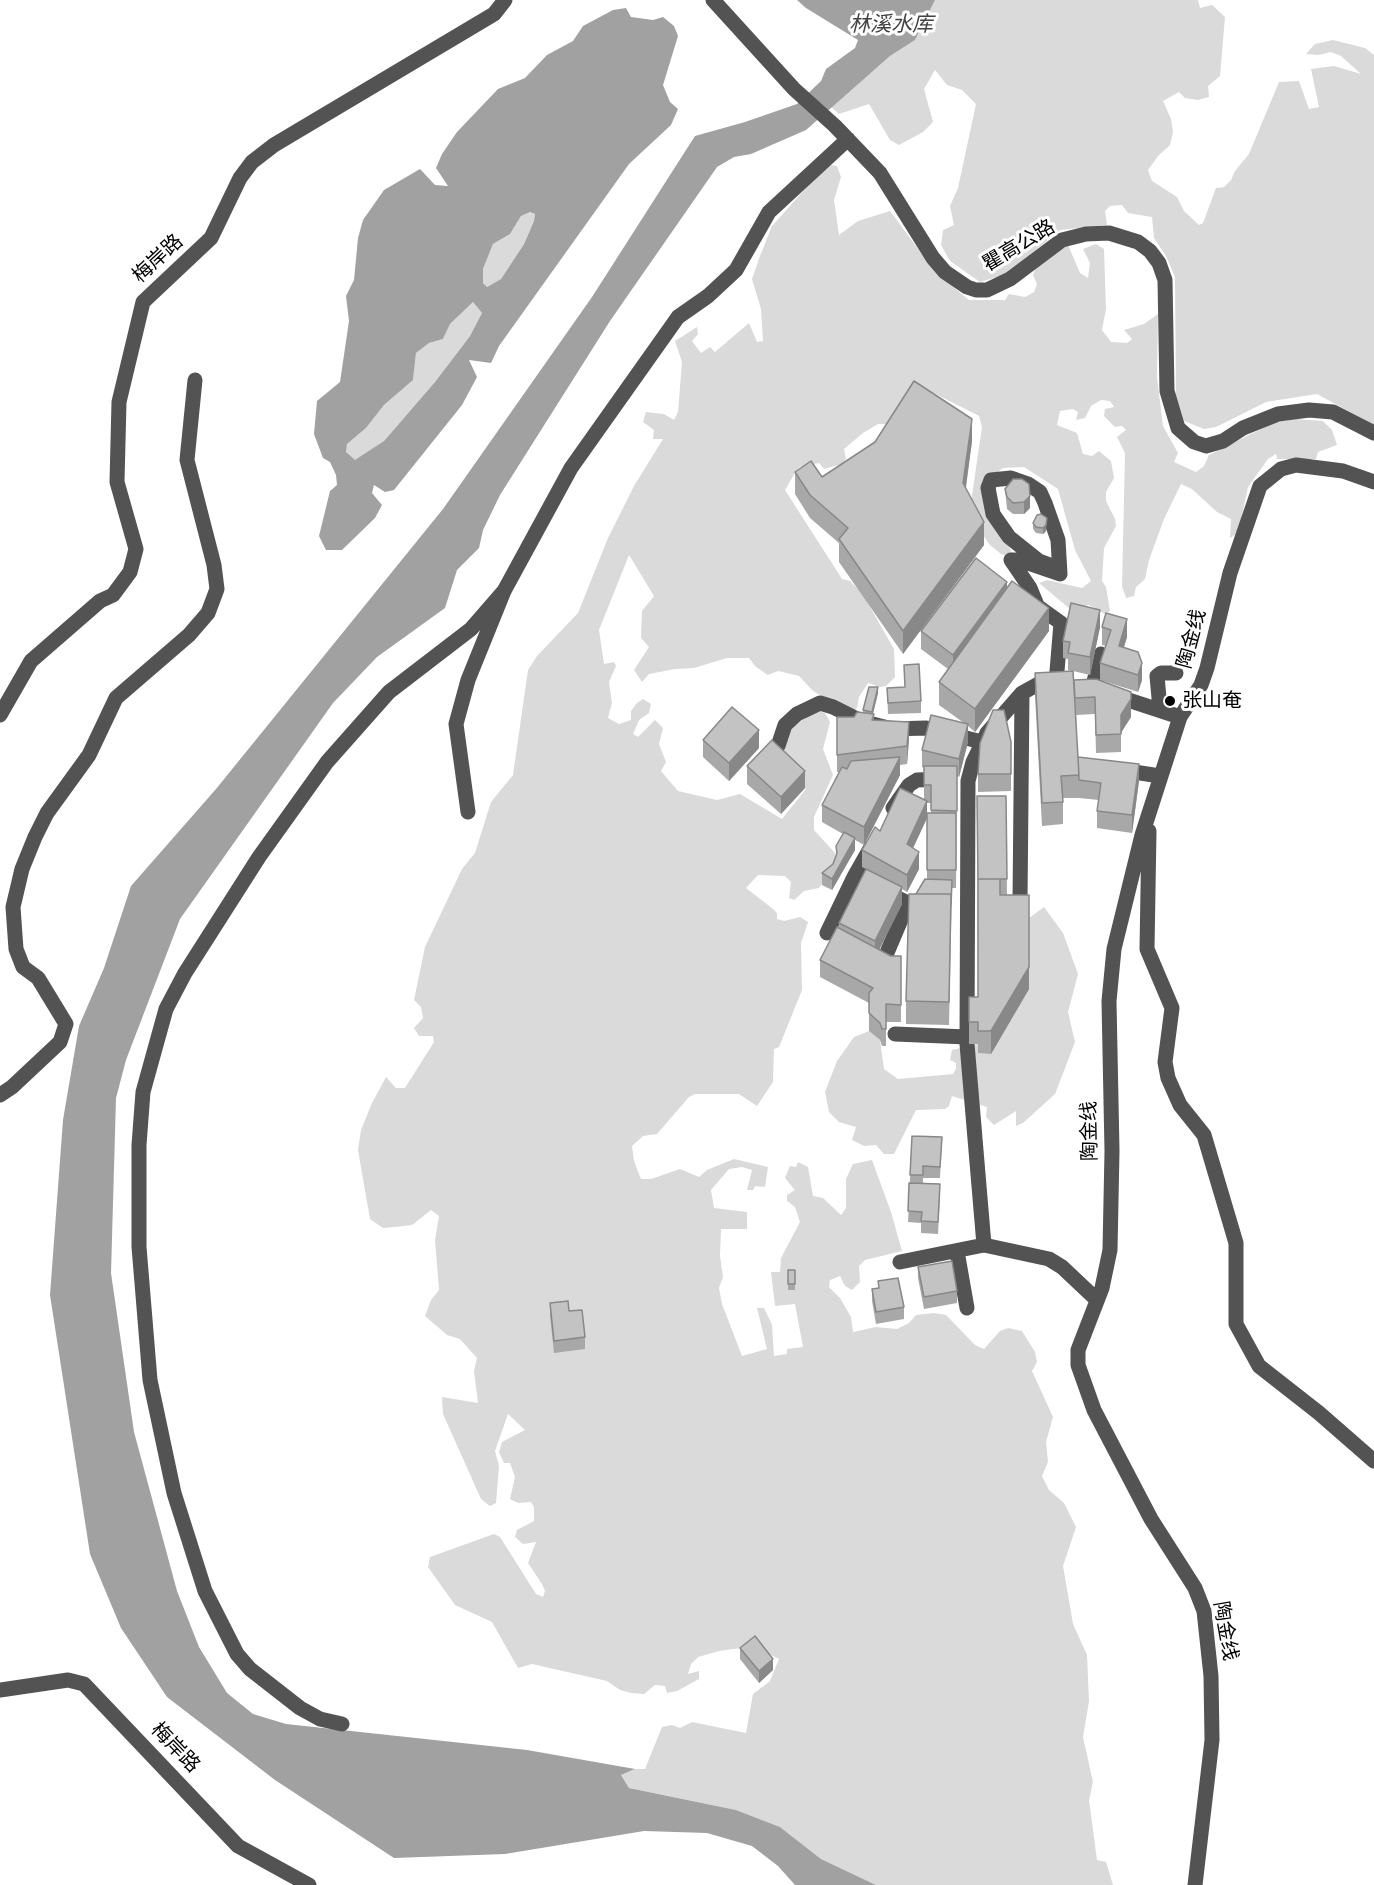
<!DOCTYPE html>
<meta charset="utf-8">
<style>
body{margin:0}
canvas{display:block;background:#fff}
</style>
<canvas width="1374" height="1885"></canvas>
<script>
const ctx = document.querySelector('canvas').getContext('2d');
ctx.lineJoin = 'round';
function fillPath(path, color) { ctx.fillStyle = color; ctx.fill(path, 'evenodd'); }
const poly = rows => new Path2D(rows.map(r => 'M' + r).join(''));
function strokePath(path, color, width, dash) { ctx.strokeStyle = color; ctx.lineWidth = width; ctx.lineCap = dash ? 'butt' : 'round'; ctx.setLineDash(dash || []); ctx.stroke(path); }
function write(font, color, halo, rows, align = 'center') {
  ctx.font = font + ' Manrope,"Noto Sans SC",sans-serif'; ctx.lineWidth = 6; ctx.setLineDash([]); ctx.textBaseline = 'middle'; ctx.strokeStyle = halo; ctx.fillStyle = color; for (const [text, x, y, turn = 0] of rows) {
    ctx.save(); ctx.translate(x, y); ctx.rotate((+turn || 0) * Math.PI / 180); ctx.textAlign = isNaN(turn) ? turn : align; if (halo) ctx.strokeText(text, 0, 0); ctx.fillText(text, 0, 0); ctx.restore();
  }
}
fillPath(poly([
 [935,0,1198,0,1200,8,1212,5,1225,17,1220,76,1208,86,1209,97,1198,100,1185,98,1179,92,1163,101,1171,119,1173,132,1170,145,1158,156,1148,170,1152,181,1177,197,1184,211,1199,225,1203,223,1216,188,1224,187,1231,180,1235,171,1249,154,1279,82,1299,81,1309,109,1319,107,1311,69,1334,66,1361,74,1341,56,1331,52,1318,55,1306,54,1315,44,1333,40,1365,48,1374,55,1374,425,1317,394,1266,402,1216,427,1204,429,1184,421,1176,395,1175,277,1166,256,1154,238,1152,217,1128,213,1122,205,1110,206,1105,211,1107,225,1060,230,1007,274,980,282,950,261,941,245,943,230,954,225,950,206,958,188,976,104,962,90,947,85,935,70,924,89,933,122,923,132,899,145,890,140,869,104,839,114,831,107,890,56,915,40],
 [831,165,837,166,841,177,834,200,839,235,858,221,890,211,935,272,969,300,1005,300,1009,294,1025,297,1034,292,1037,284,1033,275,1036,268,1068,245,1080,273,1088,278,1090,263,1083,249,1096,244,1104,249,1106,309,1102,330,1111,342,1127,343,1132,339,1124,330,1144,324,1158,314,1157,378,1163,426,1178,453,1174,462,1196,472,1204,466,1209,455,1275,422,1295,419,1323,421,1332,430,1337,445,1318,452,1316,459,1277,459,1276,454,1268,459,1248,487,1238,533,1230,538,1231,519,1217,512,1192,489,1181,484,1164,519,1149,560,1145,579,1136,587,1134,596,1126,598,1122,586,1125,453,1117,437,1126,430,1122,426,1115,427,1104,416,1105,409,1114,407,1110,401,1101,400,1091,406,1085,418,1076,420,1078,412,1073,409,1060,411,1057,425,1077,433,1083,454,1092,456,1099,451,1111,461,1114,478,1106,492,1106,501,1115,519,1116,526,1104,548,1102,581,1106,587,1110,611,1105,614,1089,605,1070,609,1039,583,1047,580,1082,588,1091,581,1075,550,1058,489,1024,467,1003,468,995,474,990,494,1012,554,1009,557,1001,554,990,545,978,528,970,509,982,427,979,416,916,384,899,424,878,424,863,433,844,449,846,459,842,464,824,469,819,463,800,467,796,471,785,490,842,579,850,581,862,593,894,649,895,677,886,686,880,687,868,683,859,697,857,708,850,712,813,691,799,676,778,671,768,675,756,667,749,658,727,658,694,668,675,669,649,674,642,682,634,670,649,647,641,638,642,611,654,596,629,555,599,630,604,664,614,662,616,666,609,682,612,703,608,718,619,724,631,720,631,711,637,703,643,699,651,704,649,713,639,720,633,734,638,737,655,720,663,728,659,744,666,762,661,771,678,791,717,800,740,794,782,819,806,789,782,765,783,740,791,728,817,710,825,713,830,722,823,749,833,775,814,817,814,830,835,853,837,865,819,888,804,891,794,900,789,898,791,882,785,876,758,875,746,888,773,909,777,913,777,919,784,921,800,917,808,922,801,943,802,990,779,1047,774,1049,773,1082,757,1106,739,1094,695,1094,689,1097,657,1134,643,1136,632,1146,634,1161,641,1179,651,1179,680,1169,699,1177,707,1170,734,1159,768,1167,765,1187,755,1186,753,1190,747,1190,752,1170,742,1167,729,1169,711,1190,714,1208,747,1212,747,1229,721,1229,720,1256,723,1277,719,1288,722,1304,742,1356,767,1349,757,1308,764,1308,772,1325,774,1356,787,1354,787,1349,803,1347,795,1304,775,1306,771,1272,780,1272,781,1258,800,1222,795,1207,787,1201,787,1195,795,1190,785,1178,790,1166,796,1167,798,1162,808,1167,813,1196,823,1198,841,1215,846,1208,846,1179,853,1164,872,1160,891,1212,902,1251,865,1260,859,1266,860,1282,852,1290,845,1286,840,1276,830,1280,829,1287,840,1298,851,1317,853,1332,876,1327,897,1329,909,1323,916,1315,934,1313,946,1315,975,1345,984,1349,1000,1331,1008,1328,1022,1331,1035,1352,1037,1362,1032,1371,1053,1417,1046,1442,1048,1462,1042,1476,1049,1490,1064,1503,1076,1527,1063,1566,1073,1624,1087,1655,1089,1701,1083,1737,1093,1782,1089,1800,1097,1860,1106,1862,1113,1885,876,1885,821,1859,780,1827,736,1810,629,1788,621,1775,635,1769,645,1769,662,1727,672,1725,680,1728,692,1722,746,1733,753,1694,770,1681,779,1659,763,1651,741,1648,719,1651,698,1657,691,1664,688,1674,699,1671,699,1679,677,1691,667,1693,665,1686,655,1685,644,1694,631,1693,620,1690,607,1681,532,1664,518,1668,492,1622,455,1605,428,1567,430,1557,494,1534,500,1537,536,1594,543,1597,545,1591,542,1584,528,1563,536,1542,523,1544,515,1537,517,1530,534,1521,534,1507,531,1502,518,1503,510,1499,515,1477,510,1463,504,1463,499,1452,502,1442,525,1430,508,1414,495,1451,499,1466,496,1503,490,1506,481,1499,443,1414,442,1397,478,1403,474,1371,477,1358,460,1339,447,1335,425,1316,431,1300,439,1290,435,1240,439,1216,431,1210,412,1225,395,1227,383,1228,370,1219,358,1150,361,1130,372,1103,386,1077,396,1088,405,1088,434,1042,433,1036,419,1036,414,1028,423,1018,421,1007,414,1000,425,947,462,869,475,853,491,802,513,775,528,670,537,656,578,613,608,538,634,486,663,439,653,439,654,430,643,422,646,412,664,414,674,420,678,412,682,362,675,341,697,327,698,334,692,341,701,353,710,347,715,352,749,323,757,342,763,341,761,309,752,279,760,256,772,226,814,179],
 [530,212,535,214,534,221,524,244,501,279,487,287,483,283,483,269,493,244,510,234,521,216],
 [473,302,482,313,470,336,435,382,384,441,355,461,346,452,347,444,366,428,384,405,413,380,416,353,429,343,443,339,450,324],
 [1044,907,1063,933,1078,974,1068,1012,1075,1042,1055,1094,1023,1123,1016,1126,1016,1111,994,1125,986,1117,987,1107,952,1096,949,1106,945,1109,916,1110,894,1154,884,1154,876,1145,864,1146,852,1140,856,1127,839,1122,829,1112,825,1092,837,1061,854,1037,869,1031,880,1040,884,1069,898,1079,953,1074,956,1069,956,1063,950,1060,952,1050,978,1044,1029,918]
]), '#dadada');
fillPath(poly([
 [797,0,935,0,915,40,890,56,806,130,751,154,734,157,717,167,610,321,500,495,483,530,479,548,457,570,445,608,377,657,333,703,180,919,126,1060,116,1098,111,1273,134,1432,177,1591,199,1647,227,1693,253,1714,286,1724,527,1750,635,1769,621,1775,629,1788,736,1810,780,1827,821,1859,876,1885,795,1885,778,1866,752,1846,707,1833,644,1831,505,1854,394,1858,275,1780,167,1697,121,1628,90,1554,50,1295,63,1120,79,1026,104,968,131,886,216,789,443,509,592,297,695,136,745,122,797,104,821,81,826,69,855,48,858,40,806,8],
 [626,8,631,17,653,20,663,17,674,26,678,36,663,85,670,102,678,109,671,125,629,164,499,346,491,363,469,360,477,377,462,405,394,490,385,492,374,485,372,493,382,505,375,518,342,550,326,550,319,536,330,491,337,485,336,475,330,462,323,458,314,434,317,401,340,382,349,321,346,296,354,280,358,238,363,220,384,190,420,169,435,185,448,186,436,168,442,154,457,132,498,89,525,78,547,55,573,41,583,26,613,10],
 [530,212,535,214,534,221,524,244,501,279,487,287,483,283,483,269,493,244,510,234,521,216],
 [473,302,482,313,470,336,435,382,384,441,355,460,346,452,347,444,366,428,384,405,413,380,416,353,429,343,443,339,450,324]
]), '#a1a1a1');
strokePath(poly([
 [713,0,794,89,835,126,880,173,933,258,945,272,967,287,976,290,987,290,1010,279,1062,240,1086,234,1109,233,1138,242,1150,251,1159,263,1165,280,1167,391,1178,428,1194,442,1206,446,1223,441,1243,428,1278,414,1309,410,1333,412,1374,433],
 [1033,603,1061,623,1056,683],
 [1037,605,1030,588,1011,560,1019,560,1060,574,1058,540,1045,503,1040,492,1028,484,1011,478,991,480,988,488,993,514,1009,537,1039,561,1058,568],
 [1054,683,1042,682,1022,693,987,733,973,762,968,781,967,1044,984,1245,1049,1259,1062,1267,1097,1300],
 [1092,689,1101,654],
 [1113,695,1180,717],
 [1160,709,1157,676,1161,673,1176,673],
 [0,715,31,661,100,601,113,595,130,572,136,549,117,482,119,402,143,302,211,238,240,178,252,162,274,145,494,14,505,0],
 [778,746,785,725,797,714,820,703,833,707,861,721,892,729,926,728,982,742],
 [1119,774,1134,772,1160,776],
 [893,808,909,785,917,780,942,779],
 [468,812,456,724,468,680,504,591,571,468,678,317,708,296,736,270,769,212,848,139],
 [1149,831,1147,949,1172,1008,1165,1062,1168,1078,1180,1105,1204,1135,1236,1243,1236,1324,1259,1366,1319,1413,1374,1461],
 [871,847,854,877,908,903,886,955],
 [1020,901,1022,693],
 [827,933,854,877],
 [895,1034,967,1037],
 [0,1095,12,1087,60,1042,66,1024,38,978,23,967,16,949,13,907,22,869,35,837,47,813,89,755,116,698,189,635,208,613,217,589,214,565,187,460,195,380],
 [957,1251,967,1308],
 [900,1262,984,1245],
 [0,1690,68,1680,84,1684,238,1846,309,1885],
 [342,1724,320,1719,300,1708,250,1669,237,1654,205,1591,174,1493,150,1380,139,1247,139,1145,143,1092,166,1009,185,973,259,857,327,762,389,692,471,629,504,591],
 [1195,1885,1212,1740,1211,1676,1204,1611,1195,1588,1151,1519,1094,1410,1078,1365,1078,1350,1102,1288,1110,1250,1112,1151,1109,1001,1114,949,1142,835,1180,717,1201,685,1207,668,1230,573,1260,486,1281,469,1296,465,1343,471,1374,482]
]), '#535353', 15);
fillPath(poly([
 [972,441,966,488,984,545,903,654,839,562,839,543,810,518,795,494,795,472,822,477],
 [1013,479,1030,508,1024,514,1013,514,1007,509,1005,489],
 [1037,515,1046,531,1043,534,1036,533,1033,529,1033,523],
 [1007,588,1049,631,975,732,968,726,968,742,959,777,957,776,956,888,952,888,949,1025,906,1024,906,1001,916,894,927,879,927,813,931,813,931,803,927,803,927,818,913,848,919,869,907,892,902,889,902,904,879,950,891,956,901,956,901,1022,886,1022,886,1046,882,1046,880,1040,869,1031,869,1003,820,977,820,960,839,928,839,923,866,869,862,867,862,850,880,831,924,799,924,768,922,767,922,750,964,723,939,705,939,682,948,669,921,649,921,631],
 [1106,613,1127,637,1124,647,1142,680,1138,692,1100,680,1100,663,1106,646,1102,645,1102,627],
 [1100,627,1090,675,1073,671,1074,680,1131,692,1131,717,1121,732,1121,752,1096,753,1095,714,1076,715,1078,757,1139,781,1132,833,1097,828,1097,811,1099,800,1079,798,1063,798,1063,824,1042,826,1035,696,1035,673,1072,671,1068,670,1068,659,1063,658,1063,641],
 [904,665,921,701,921,713,888,714,887,688,905,687],
 [878,693,873,713,874,720,909,739,907,764,900,765,900,775,864,845,855,840,855,850,832,890,822,885,822,873,833,864,836,855,836,846,843,834,822,822,822,805,839,772,837,772,837,717,854,717,863,712,863,710],
 [703,740,759,748,729,781,703,757],
 [1011,742,1011,791,978,792,978,774],
 [747,766,805,788,781,814,747,784],
 [977,796,1006,796,1007,895,1029,989,991,1054,978,1053,978,1044,969,1044,969,997,978,997],
 [912,1136,942,1137,940,1178,923,1178,923,1183,940,1196,938,1234,921,1233,921,1223,908,1222],
 [918,1267,957,1291,957,1303,924,1309,918,1278],
 [788,1270,795,1270,795,1290,788,1290],
 [878,1281,904,1307,904,1319,876,1324,872,1301,872,1289,878,1288],
 [550,1303,569,1311,585,1337,585,1349,554,1353,550,1315],
 [740,1648,773,1670,759,1683,740,1659]
]), '#a8a8a8');
fillPath(poly([
 [972,419,972,441,963,506,963,483],
 [1030,496,1030,508,1024,514,1024,502],
 [1047,518,1046,531,1043,534,1043,528],
 [984,522,984,545,903,654,903,631],
 [1007,582,1007,599,953,672,953,655],
 [1049,608,1049,631,975,732,975,709],
 [1100,610,1100,627,1090,675,1090,657],
 [1127,619,1127,637,1119,663,1119,646],
 [1142,663,1142,680,1138,692,1138,675],
 [878,687,878,693,872,718,872,712],
 [1131,699,1131,717,1121,733,1121,715],
 [909,722,909,739,907,764,907,746],
 [968,724,968,742,959,777,959,759],
 [759,730,759,748,729,781,729,763],
 [900,757,900,775,864,845,864,827],
 [1139,764,1139,781,1132,833,1132,815],
 [805,771,805,788,781,814,781,797],
 [927,801,927,818,907,861,907,844],
 [855,838,855,850,832,890,832,879],
 [919,852,919,869,907,892,907,875],
 [902,887,902,904,875,958,875,941],
 [1029,895,1029,989,991,1054,991,1031],
 [773,1659,773,1670,759,1683,759,1671]
]), '#888');
const building = poly([
 [914,381,972,419,963,483,984,522,903,631,839,539,848,528,810,495,795,472,811,461,822,477,875,442,914,381],
 [1013,479,1022,479,1029,484,1030,496,1024,502,1013,503,1007,497,1005,489,1013,479],
 [1041,514,1047,518,1046,525,1043,528,1036,527,1033,523,1037,515,1041,514],
 [976,558,1007,582,953,655,921,631,976,558],
 [1012,581,1049,608,975,709,939,682,1012,581],
 [1071,603,1100,610,1090,657,1068,653,1070,642,1063,641,1071,603],
 [1106,613,1127,619,1119,646,1138,652,1142,663,1138,675,1100,663,1111,630,1102,627,1106,613],
 [919,664,921,701,888,703,887,688,905,687,904,665,919,664],
 [1073,671,1079,775,1061,776,1063,802,1042,803,1035,673,1073,671],
 [1096,679,1131,692,1131,699,1121,715,1121,734,1096,735,1095,697,1075,698,1074,680,1096,679],
 [869,687,878,687,872,712,863,710,869,687],
 [732,707,759,730,729,763,703,740,732,707],
 [993,710,1004,710,1011,742,1011,774,978,774,980,743,993,710],
 [857,712,874,714,872,720,909,722,907,746,837,755,837,717,854,717,857,712],
 [931,715,968,724,959,759,922,750,931,715],
 [772,740,805,771,781,797,747,766,772,740],
 [900,757,864,827,822,805,842,767,847,769,851,761,900,757],
 [1078,757,1139,764,1132,815,1097,811,1101,783,1079,780,1078,757],
 [924,766,957,766,957,811,931,810,931,785,924,785,924,766],
 [900,788,927,801,907,844,919,852,907,875,862,850,875,827,880,831,900,788],
 [977,796,1006,796,1007,879,978,879,977,796],
 [927,813,956,813,956,870,927,870,927,813],
 [844,832,855,838,832,879,822,873,833,864,837,853,836,846,844,832],
 [866,869,902,887,875,941,839,923,866,869],
 [925,879,952,880,951,906,951,894,916,894,925,879],
 [978,879,1000,879,1000,895,1029,895,1029,967,991,1031,978,1031,978,1022,969,1022,969,997,978,997,978,879],
 [909,894,951,894,949,1002,906,1001,909,894],
 [837,927,891,956,901,956,901,1005,886,1004,886,1029,882,1029,880,1023,869,1013,869,993,873,988,820,960,837,927],
 [912,1136,942,1137,940,1167,923,1166,923,1175,910,1175,912,1136],
 [909,1183,940,1184,938,1222,921,1221,922,1212,908,1211,909,1183],
 [952,1261,957,1291,924,1297,918,1267,952,1261],
 [788,1270,795,1270,795,1284,788,1284,788,1270],
 [898,1278,904,1307,876,1312,872,1289,879,1288,878,1281,898,1278],
 [568,1301,569,1311,582,1310,585,1337,554,1341,550,1303,568,1301],
 [755,1636,773,1659,759,1671,740,1648,755,1636]
]);
fillPath(building, '#c3c3c3');
strokePath(building, '#888', 1.5);
for (const [x, y, r, color] of [
 [1170,701,6,"#000"]
]) { const dot = new Path2D(); dot.arc(x, y, r, 0, 2 * Math.PI); ctx.fillStyle = color; ctx.fill(dot); strokePath(dot, '#fff', 2); }
write('20px', '#000', '#fff', [
 ["瞿高公路",1019,246,-31],
 ["梅岸路",158,259,-43],
 ["陶金线",1192,639,-75],
 ["陶金线",1090,1131,-91],
 ["陶金线",1225,1631,80],
 ["梅岸路",175,1748,46]
]);
write('20px', '#000', '#fff', [
 ["张山奄",1182,701]
], 'left');
write('italic 21px', '#424242', '#fff', [
 ["林溪水库",891,25]
]);
</script>
